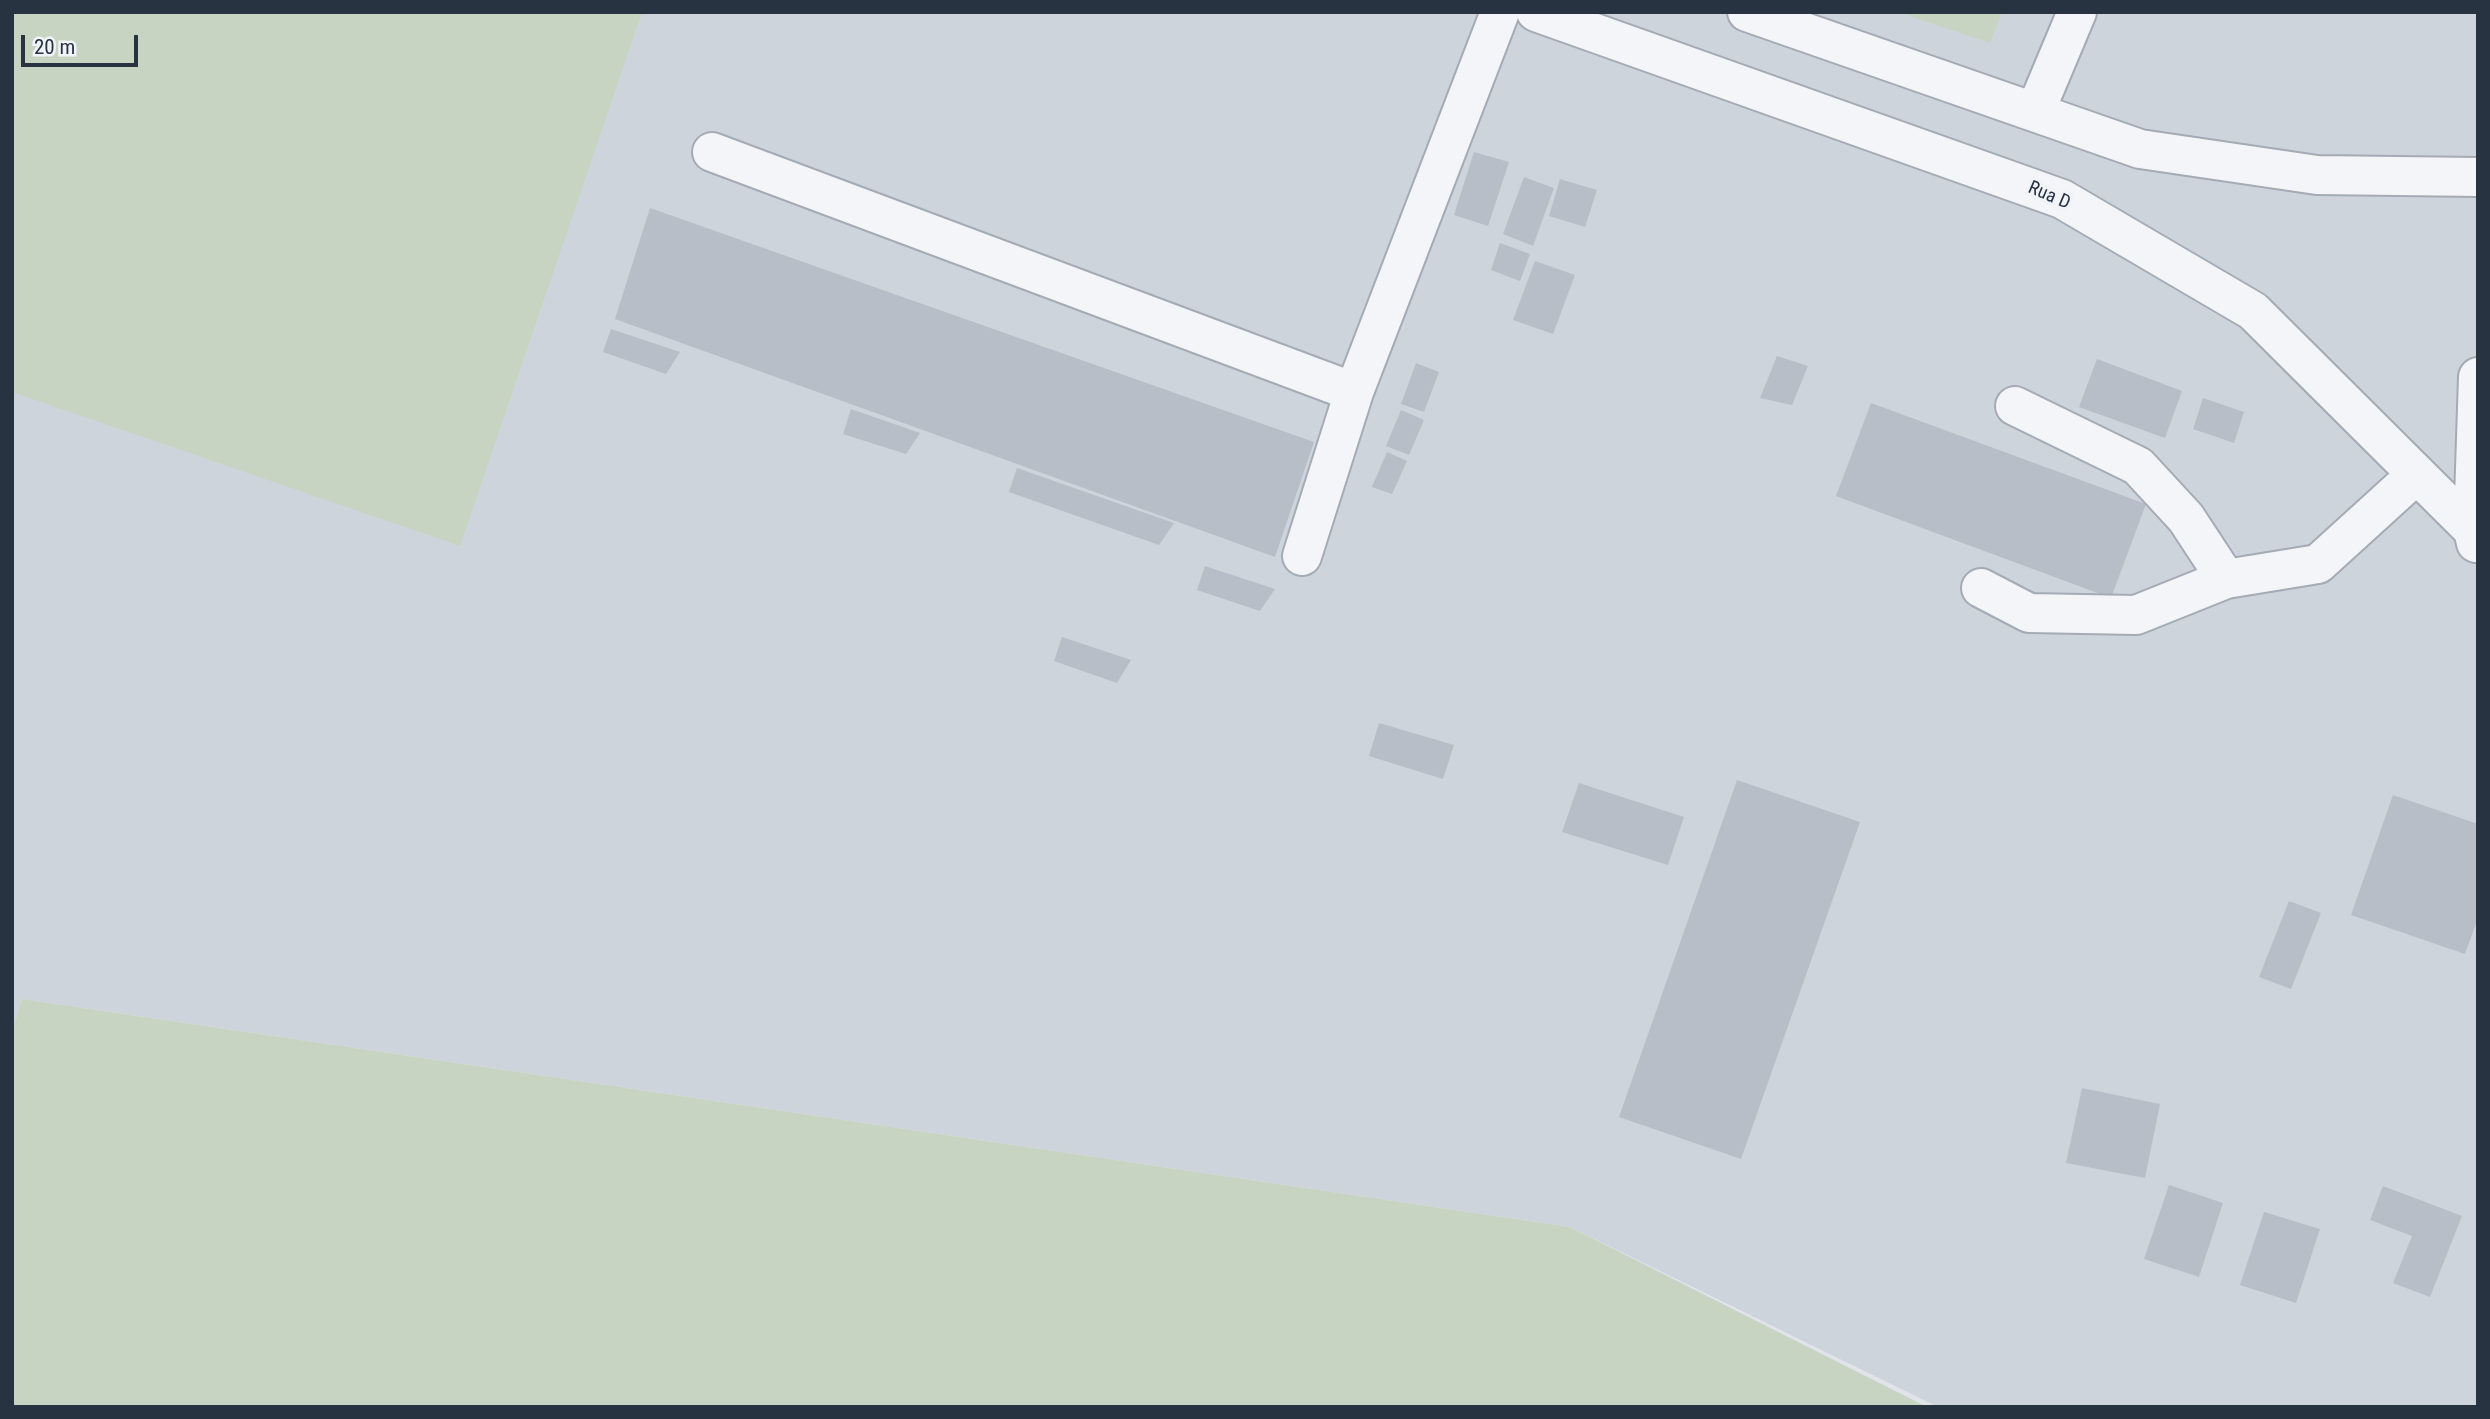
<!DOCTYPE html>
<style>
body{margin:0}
#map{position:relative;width:2490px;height:1419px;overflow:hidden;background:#e0e4ea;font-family:"Roboto Condensed",sans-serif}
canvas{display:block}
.frame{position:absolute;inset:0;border:14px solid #283342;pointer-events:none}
.scale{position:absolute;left:21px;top:35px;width:117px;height:32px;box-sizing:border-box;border:4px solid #283342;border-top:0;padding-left:9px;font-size:21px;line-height:24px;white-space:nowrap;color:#283342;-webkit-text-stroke:5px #f0f3f7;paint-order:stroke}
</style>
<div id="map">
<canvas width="2490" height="1419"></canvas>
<div class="frame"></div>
<div class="scale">20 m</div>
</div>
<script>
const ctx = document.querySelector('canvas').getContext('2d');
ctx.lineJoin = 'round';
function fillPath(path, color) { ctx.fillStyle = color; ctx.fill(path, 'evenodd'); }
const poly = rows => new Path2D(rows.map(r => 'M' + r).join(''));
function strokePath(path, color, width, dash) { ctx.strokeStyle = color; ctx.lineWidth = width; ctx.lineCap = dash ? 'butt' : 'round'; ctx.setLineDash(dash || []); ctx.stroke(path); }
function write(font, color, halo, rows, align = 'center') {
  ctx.font = font + ' "Roboto Condensed",sans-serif'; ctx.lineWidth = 7; ctx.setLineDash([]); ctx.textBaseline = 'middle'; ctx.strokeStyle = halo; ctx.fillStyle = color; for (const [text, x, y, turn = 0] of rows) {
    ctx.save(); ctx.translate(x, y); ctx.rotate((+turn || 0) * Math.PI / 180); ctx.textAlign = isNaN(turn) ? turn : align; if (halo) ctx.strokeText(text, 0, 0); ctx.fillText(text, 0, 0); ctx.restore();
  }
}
fillPath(poly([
 [12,12,2478,12,2478,1407,1938,1407,1570,1227,22,999,12,1031]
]), '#ced4dc');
fillPath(poly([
 [12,12,642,12,460,546,12,392],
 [1898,12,2002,12,1990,43],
 [22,999,1570,1227,1927,1407,12,1407,12,1031]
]), '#c7d4c1');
fillPath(poly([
 [1474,152,1509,162,1488,226,1454,215],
 [1524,177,1554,188,1533,246,1503,234],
 [1560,179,1597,190,1585,227,1549,216],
 [650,208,1314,442,1275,557,615,319],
 [1500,243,1530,254,1520,281,1491,270],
 [1535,261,1575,275,1553,334,1513,320],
 [611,329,680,352,666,374,603,352],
 [1777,356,1808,366,1792,405,1760,398],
 [2097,359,2182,391,2165,438,2079,407],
 [1416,363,1439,372,1424,412,1401,404],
 [2203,398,2244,412,2234,443,2193,429],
 [1871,403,2146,504,2111,598,1836,496],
 [851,409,920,433,906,454,843,434],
 [1401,410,1424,420,1409,455,1386,446],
 [1387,452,1407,461,1392,494,1372,487],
 [1017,468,1174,523,1159,545,1009,492],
 [1205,566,1275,589,1260,611,1197,590],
 [1062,637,1131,660,1117,683,1054,661],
 [1379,723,1454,745,1443,779,1369,756],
 [1737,780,1860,822,1741,1159,1619,1117],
 [1579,783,1684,817,1668,865,1562,832],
 [2393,795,2478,824,2478,918,2465,954,2351,915],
 [2289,901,2321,913,2291,989,2259,977],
 [2082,1088,2160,1104,2145,1178,2066,1163],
 [2169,1185,2223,1203,2199,1277,2144,1259],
 [2383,1186,2462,1216,2430,1297,2393,1283,2412,1236,2370,1220],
 [2264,1212,2320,1229,2296,1303,2240,1285]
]), '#b7bec7');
const minor = poly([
 [1536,12,2062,199,2253,311,2473,530],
 [1747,12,2140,149,2317,175,2478,177],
 [2035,112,2077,12],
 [712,152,1354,392,1500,12],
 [2015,406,2138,466,2186,518,2226,579,2318,564,2417,474],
 [2476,543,2473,530,2478,377],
 [1302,556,1354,392],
 [1981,588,2029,613,2136,615,2226,579]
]);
strokePath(minor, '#a5abb4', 42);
strokePath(minor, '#f3f5f8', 38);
write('19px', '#283342', '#f0f3f7', [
 ["Rua D",2049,196,23]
]);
</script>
